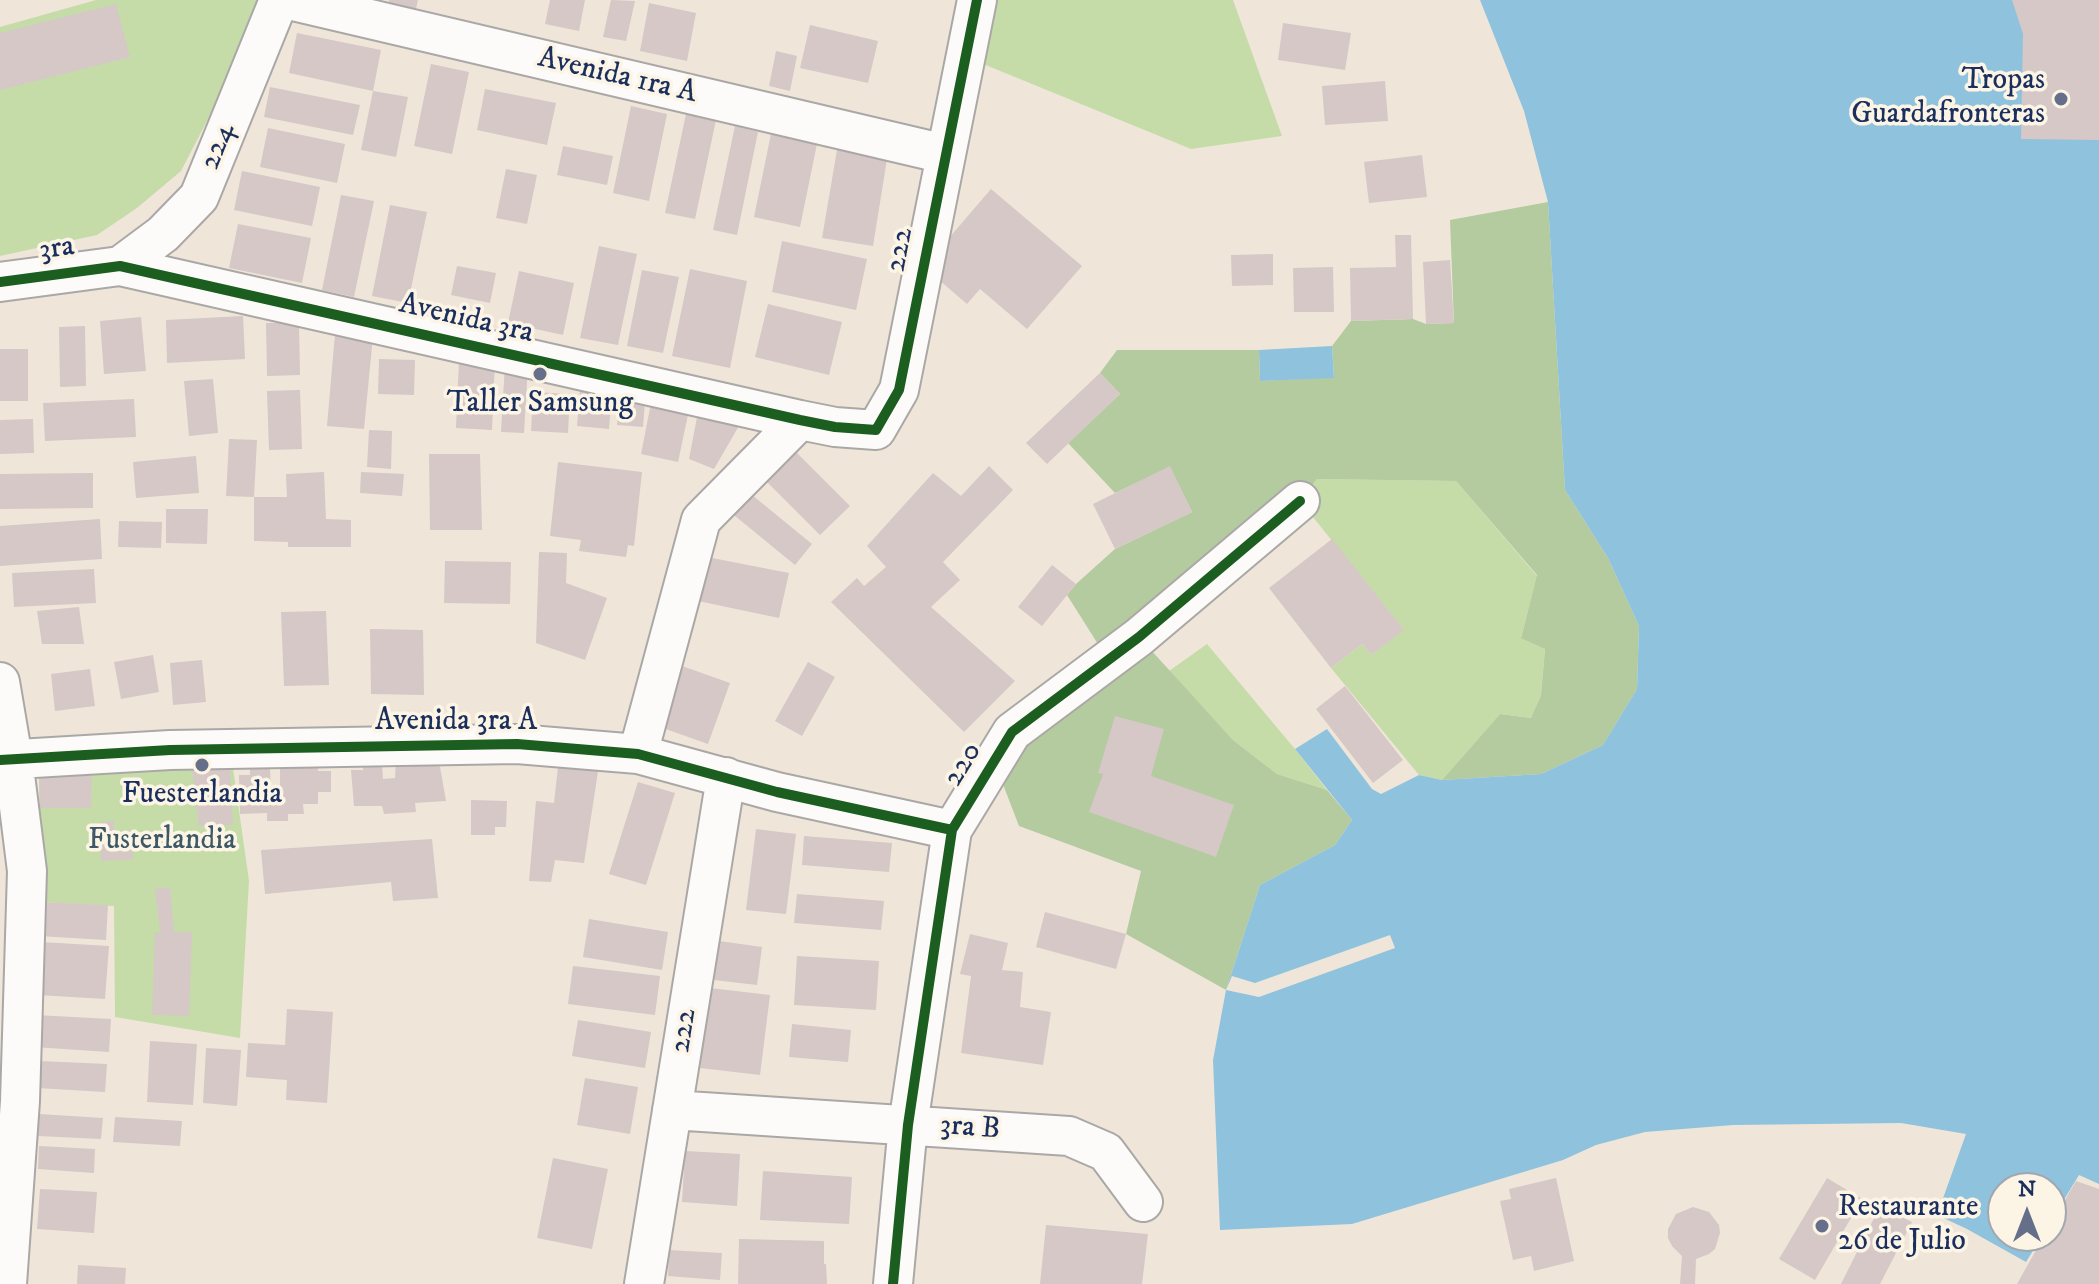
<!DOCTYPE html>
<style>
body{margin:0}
#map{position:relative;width:2099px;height:1284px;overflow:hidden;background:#efe6d9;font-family:"IM FELL DW Pica",serif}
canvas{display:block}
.north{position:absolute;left:1987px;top:1172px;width:80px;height:80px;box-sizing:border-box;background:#fcf5e5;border:2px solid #a2a6af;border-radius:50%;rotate:0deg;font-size:22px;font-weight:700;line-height:32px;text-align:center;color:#1b2f5e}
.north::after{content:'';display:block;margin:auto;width:28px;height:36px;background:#656f89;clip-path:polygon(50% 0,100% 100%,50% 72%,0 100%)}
</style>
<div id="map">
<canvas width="2099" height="1284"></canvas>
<div class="north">N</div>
</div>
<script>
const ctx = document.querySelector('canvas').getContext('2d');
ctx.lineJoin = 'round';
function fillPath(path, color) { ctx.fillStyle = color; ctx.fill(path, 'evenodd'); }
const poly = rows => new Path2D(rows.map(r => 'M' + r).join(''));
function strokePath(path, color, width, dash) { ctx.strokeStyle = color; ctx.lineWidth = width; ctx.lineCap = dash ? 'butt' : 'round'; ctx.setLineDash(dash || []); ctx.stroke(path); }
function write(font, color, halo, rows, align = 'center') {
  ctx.font = font + ' "IM FELL DW Pica",serif'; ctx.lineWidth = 7; ctx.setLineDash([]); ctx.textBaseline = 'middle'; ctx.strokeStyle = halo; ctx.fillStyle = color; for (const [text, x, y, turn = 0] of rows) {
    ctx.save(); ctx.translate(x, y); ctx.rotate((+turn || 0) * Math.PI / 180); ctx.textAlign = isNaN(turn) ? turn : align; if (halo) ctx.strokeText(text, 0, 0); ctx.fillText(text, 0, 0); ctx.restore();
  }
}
fillPath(poly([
 [96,0,257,0,221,94,181,171,137,208,97,235,0,256,0,27],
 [979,0,1233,0,1282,136,1191,149,966,57],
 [1317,479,1456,481,1537,576,1521,637,1545,648,1541,695,1531,718,1500,714,1442,780,1419,775,1331,668,1362,644,1371,655,1403,629,1300,501],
 [1207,644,1295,749,1327,790,1277,774,1233,740,1169,671],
 [232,761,249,881,240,1038,115,1017,114,906,40,902,39,767]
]), '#c5dca9');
fillPath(poly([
 [1548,202,1565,490,1608,558,1639,626,1637,689,1603,745,1541,774,1442,780,1500,714,1531,718,1541,695,1545,649,1521,638,1537,575,1456,481,1317,479,1300,501,1139,637,1233,740,1277,774,1327,790,1352,820,1335,845,1260,885,1226,990,1126,934,1141,871,1019,826,994,761,1108,660,1067,595,1076,584,1115,549,1192,512,1170,467,1115,493,1068,443,1120,394,1100,373,1117,350,1259,350,1260,381,1334,377,1332,346,1351,321,1413,319,1426,324,1454,323,1450,220]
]), '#b3cb9f');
fillPath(poly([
 [1480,0,2012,0,2099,140,2099,1184,2079,1175,2051,1221,2051,1188,2003,1188,2003,1236,2042,1236,2026,1262,1967,1229,1937,1215,1966,1134,1901,1123,1733,1125,1645,1132,1596,1145,1563,1160,1352,1224,1220,1230,1213,1060,1226,990,1260,885,1335,845,1352,820,1295,749,1327,729,1372,789,1381,794,1419,775,1442,780,1541,774,1603,745,1637,689,1639,626,1608,558,1565,490,1548,202,1524,111],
 [1332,346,1334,378,1260,381,1259,350]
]), '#8fc2dd');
fillPath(poly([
 [1390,935,1395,948,1259,997,1226,990,1232,976,1255,983]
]), '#efe6d9');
fillPath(poly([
 [389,0,418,0,416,9,388,4],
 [550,0,585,0,579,31,545,24],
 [611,0,635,1,626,41,603,37],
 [2012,0,2099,0,2099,140,2021,139,2023,34],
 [649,3,696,13,687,61,640,51],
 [116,4,130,57,0,90,0,33],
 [1283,23,1351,33,1345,70,1278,60],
 [810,25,878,41,868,83,800,68],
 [297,33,381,50,373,91,289,73],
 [776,51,797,56,790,91,769,86],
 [431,64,469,72,452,154,414,146],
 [1385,81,1388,121,1325,125,1322,86],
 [270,87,360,105,353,135,264,117],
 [485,89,556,103,547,145,477,130],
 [373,91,408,97,396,157,361,150],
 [631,106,667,114,649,201,613,193],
 [686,114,716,120,695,219,665,213],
 [735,126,758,132,737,235,713,230],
 [268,128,345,144,337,183,260,167],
 [772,129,818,139,800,227,754,217],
 [563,146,613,156,607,185,557,175],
 [837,150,887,159,873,246,822,238],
 [1422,155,1427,197,1369,203,1364,162],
 [506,169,537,175,527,224,496,218],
 [242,171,320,187,312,226,234,210],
 [991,189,1082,266,1027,329,980,289,967,304,924,267],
 [341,195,374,201,354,297,322,290],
 [390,205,427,212,408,303,372,296],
 [238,224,311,238,302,283,229,268],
 [1395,235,1411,235,1413,319,1351,321,1350,268,1396,267],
 [782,241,867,259,856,310,772,292],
 [599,246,637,254,618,345,580,338],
 [1273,254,1273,285,1232,286,1231,255],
 [1450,260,1454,323,1426,324,1423,262],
 [457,266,496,273,490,303,451,295],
 [1333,267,1334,312,1294,312,1293,268],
 [690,269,747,281,730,368,672,356],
 [642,270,679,277,663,353,627,346],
 [519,271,574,283,563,335,508,323],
 [768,304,842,322,829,375,755,357],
 [243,316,245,359,167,363,166,320],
 [141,317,146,371,104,374,100,321],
 [266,323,299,323,300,375,267,376],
 [85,326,86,386,60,387,59,327],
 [335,334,373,336,364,429,327,426],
 [0,349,28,349,28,401,0,401],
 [379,359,415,360,414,395,378,394],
 [459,360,495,361,492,430,456,428],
 [505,364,528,365,524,433,501,432],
 [1100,373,1120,394,1047,464,1026,443],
 [581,376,613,379,609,429,577,426],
 [213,379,218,433,189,436,184,381],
 [620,387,646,389,643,427,617,425],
 [300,390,302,449,269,450,267,391],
 [533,392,570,394,568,433,531,431],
 [134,399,136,437,45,441,43,403],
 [651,403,689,410,678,462,641,454],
 [698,412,743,419,714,469,689,459],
 [33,419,34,453,0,454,0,420],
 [369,430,392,431,391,469,367,467],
 [229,439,257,440,254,497,226,496],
 [791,447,850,506,820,535,761,476],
 [429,454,480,454,482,530,430,530],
 [196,456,199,493,136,498,133,462],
 [558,462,642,472,634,546,628,545,626,557,579,551,581,540,550,536],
 [989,466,1013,490,943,562,960,580,931,607,1015,681,964,732,831,602,857,578,864,586,886,567,867,546,933,473,961,496],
 [1170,466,1192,512,1115,549,1093,504],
 [324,472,326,519,351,520,351,547,288,547,288,542,254,541,254,497,287,497,286,474],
 [361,472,404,474,402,496,360,493],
 [93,473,93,508,0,509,0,474],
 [746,490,812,544,795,565,729,511],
 [166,509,208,509,207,544,166,543],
 [100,519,102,559,0,566,0,526],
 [119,521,162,522,161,548,118,547],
 [1332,539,1404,630,1371,655,1362,644,1331,668,1269,588],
 [539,552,567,553,566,583,607,598,585,660,536,643],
 [707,557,789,573,779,618,698,601],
 [445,561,511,562,510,604,444,603],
 [1052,565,1076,584,1042,626,1018,607],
 [94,569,96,603,14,607,12,573],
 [79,607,84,644,42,644,37,611],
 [326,611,329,685,284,686,281,612],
 [370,629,423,630,424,695,371,694],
 [153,655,159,692,121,699,114,662],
 [202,660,206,702,173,705,170,663],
 [808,662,835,677,802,736,775,721],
 [682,666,730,683,708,744,660,727],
 [90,669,95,706,55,711,51,674],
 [1345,686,1403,760,1373,783,1316,709],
 [1115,716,1164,729,1151,776,1234,805,1216,857,1089,812,1103,774,1098,773],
 [430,752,440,767,446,801,415,803,416,812,384,814,382,806,354,806,351,770,363,770,363,764,382,764,383,779,395,778,396,758],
 [318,756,318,771,331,771,331,792,318,792,318,804,303,804,304,814,288,814,288,821,267,821,267,813,240,814,239,775,250,775,250,769,270,769,271,789,280,789,280,763],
 [559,758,599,765,584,863,555,860,551,882,529,881,536,801,554,803],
 [92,766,91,808,40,808,39,767],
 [192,769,230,769,233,825,199,826],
 [638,782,675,793,646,885,609,874],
 [471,800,507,801,506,827,495,827,495,835,471,835],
 [114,821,114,832,131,831,133,859,101,861,99,822],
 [756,829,796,834,786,914,746,910],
 [804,836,892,843,889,872,802,865],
 [432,839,438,898,393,901,391,882,265,894,261,850],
 [155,888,170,888,174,932,192,932,189,1016,152,1015,155,932,160,932],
 [797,894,884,901,881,930,794,923],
 [40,902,108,905,106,940,38,936],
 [1045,912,1126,934,1116,969,1036,947],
 [589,919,668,932,662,970,583,957],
 [970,934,1008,943,1002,970,1023,972,1020,1007,1051,1012,1043,1065,961,1053,971,976,960,974],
 [719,941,762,947,757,985,714,980],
 [41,942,109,946,105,999,38,995],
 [797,956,879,961,876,1010,794,1005],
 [573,966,660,976,655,1015,568,1004],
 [710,988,770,995,760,1075,700,1068],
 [287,1009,333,1012,327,1103,286,1100,287,1080,246,1077,248,1043,285,1045],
 [35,1015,111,1019,109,1052,34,1047],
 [578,1020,651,1032,645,1068,572,1056],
 [792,1024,851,1030,848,1062,789,1057],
 [150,1041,197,1044,193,1105,147,1102],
 [206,1048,241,1050,237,1106,203,1103],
 [39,1061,107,1064,105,1092,37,1088],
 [585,1078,638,1087,630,1134,577,1125],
 [39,1114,103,1118,101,1139,38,1136],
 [115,1117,182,1121,180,1146,113,1142],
 [39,1146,95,1149,94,1173,38,1169],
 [685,1151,740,1154,737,1206,682,1202],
 [553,1158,608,1169,592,1249,537,1238],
 [763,1171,852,1177,849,1224,760,1220],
 [1556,1178,1574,1261,1534,1271,1531,1256,1513,1260,1500,1201,1511,1199,1509,1189],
 [1827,1178,1862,1199,1815,1280,1779,1259],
 [2076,1181,2099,1189,2099,1284,2017,1284,2044,1236,2051,1236,2051,1224],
 [40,1189,97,1192,94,1233,37,1229],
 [1880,1206,1912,1222,1880,1284,1841,1284],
 [1693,1207,1709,1212,1719,1225,1720,1233,1715,1249,1709,1254,1696,1259,1695,1284,1680,1284,1682,1256,1672,1246,1668,1238,1668,1229,1676,1214],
 [1046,1225,1148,1234,1142,1284,1040,1284],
 [739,1239,824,1241,824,1264,826,1264,827,1284,738,1284],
 [669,1250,722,1253,720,1280,668,1276],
 [78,1265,126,1268,125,1284,77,1284]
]), '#d5c8c6');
const minor = poly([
 [289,0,945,154],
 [120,266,163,234,199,197,279,0],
 [0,282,120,266,800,420,835,427,876,430,899,390,977,0],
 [0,682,13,759,27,871,20,1101,7,1284],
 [638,754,701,520,800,420],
 [0,760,170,750,517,744,638,754,777,792,952,830],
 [672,1110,1069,1136,1106,1152,1143,1202],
 [644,1284,726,777],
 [893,1284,908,1125,952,830,1012,732,1139,637,1300,501]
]);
strokePath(minor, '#aaa8a6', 42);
strokePath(minor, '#fdfbf9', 38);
strokePath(poly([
 [0,282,120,266,800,420,835,427,876,430,899,390,977,0],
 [0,760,170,750,517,744,638,754,777,792,952,830],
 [893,1284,908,1125,952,830,1012,732,1139,637,1300,501]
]), '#1b5e20', 10);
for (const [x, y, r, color] of [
 [2061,99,8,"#656f89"],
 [540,374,8,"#656f89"],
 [202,765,8,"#656f89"],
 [1822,1226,8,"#656f89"]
]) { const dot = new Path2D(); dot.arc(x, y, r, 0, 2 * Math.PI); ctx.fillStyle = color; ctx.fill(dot); strokePath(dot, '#fcf5e5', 3); }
write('30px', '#1b2f5e', '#fcf5e5', [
 ["Avenida 1ra A",617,77,13],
 ["224",219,147,-68],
 ["3ra",57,250,-8],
 ["222",901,250,-79],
 ["Avenida 3ra",466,320,13],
 ["Avenida 3ra A",456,723],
 ["220",964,765,-58],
 ["222",685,1031,-81],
 ["3ra B",970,1129,4]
]);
write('30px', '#1b2f5e', '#fcf5e5', [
 ["Tropas",2045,82,"right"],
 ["Guardafronteras",2045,116,"right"],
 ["Taller Samsung",540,405],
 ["Fuesterlandia",202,796],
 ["Restaurante",1838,1209,"left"],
 ["26 de Julio",1838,1243,"left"]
]);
write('30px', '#3d5867', '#fcf5e5', [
 ["Fusterlandia",162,842]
]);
</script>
